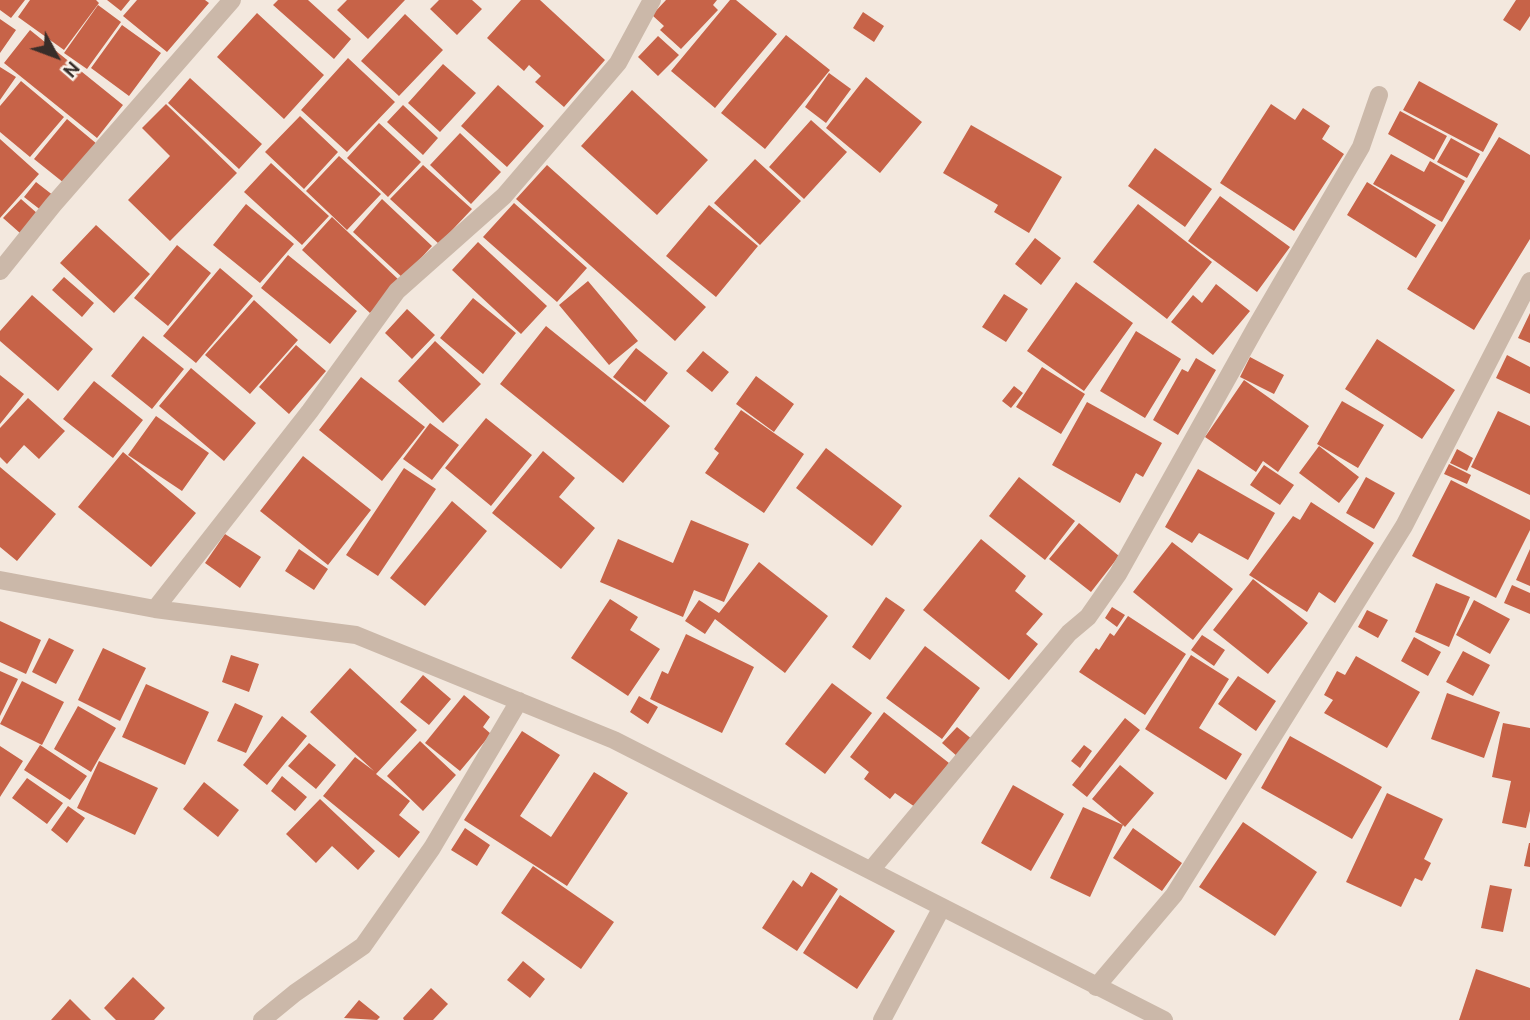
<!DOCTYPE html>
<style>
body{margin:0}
#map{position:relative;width:1530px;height:1020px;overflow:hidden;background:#f3e8de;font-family:Ubuntu,sans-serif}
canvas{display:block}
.north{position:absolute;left:21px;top:21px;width:70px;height:70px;-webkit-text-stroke:5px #faf2ea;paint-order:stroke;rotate:131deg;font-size:19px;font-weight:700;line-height:28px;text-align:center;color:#382d29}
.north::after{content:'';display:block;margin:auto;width:24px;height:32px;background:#382d29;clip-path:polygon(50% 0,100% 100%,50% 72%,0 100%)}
</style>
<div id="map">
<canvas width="1530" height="1020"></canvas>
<div class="north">N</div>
</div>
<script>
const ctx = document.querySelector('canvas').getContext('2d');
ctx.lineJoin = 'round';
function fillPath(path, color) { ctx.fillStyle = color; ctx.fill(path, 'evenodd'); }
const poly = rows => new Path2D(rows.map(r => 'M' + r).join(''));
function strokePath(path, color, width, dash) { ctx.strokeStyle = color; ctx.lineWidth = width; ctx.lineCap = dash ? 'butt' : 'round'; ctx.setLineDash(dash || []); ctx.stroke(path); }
fillPath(poly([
 [0,0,25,0,11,18,0,10],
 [30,0,96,0,99,3,64,50,18,17],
 [107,0,130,0,121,11],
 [137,0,205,0,209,3,167,52,123,16],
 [278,0,308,0,351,39,334,59,273,5],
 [347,0,405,0,368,39,337,10],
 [439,0,472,0,482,9,457,35,430,9],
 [521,0,540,0,605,60,564,107,535,82,541,76,529,65,524,71,487,38],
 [666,0,717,0,713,5,718,10,681,49,660,30,664,26,652,15],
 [730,0,736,0,777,34,715,108,671,71],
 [1516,0,1530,0,1530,16,1520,31,1503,20],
 [98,5,121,22,87,69,64,53],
 [863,12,884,26,874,42,853,28],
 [257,13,324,75,284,119,217,57],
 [405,14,443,50,399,96,361,61],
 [0,19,16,30,0,53],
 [122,25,161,53,129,96,91,68],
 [30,30,123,105,97,138,4,63],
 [786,35,830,70,765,149,721,113],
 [658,36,679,55,658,76,638,57],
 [348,58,395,102,347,152,301,110],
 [443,64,476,93,440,132,408,103],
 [0,67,16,77,0,100],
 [829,73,851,89,826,123,805,107],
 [866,77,922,122,880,173,826,128],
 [190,78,262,144,239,169,168,103],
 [21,81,64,117,30,157,0,132,0,106],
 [1419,81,1498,124,1483,152,1403,110],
 [498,85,544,126,507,167,461,126],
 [632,90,708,160,657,215,581,146],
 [166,104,237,173,170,241,128,200,170,156,142,128],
 [1271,104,1295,120,1303,108,1330,126,1322,139,1344,154,1294,231,1220,183],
 [403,105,438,138,423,155,387,122],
 [1400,111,1447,136,1434,160,1388,134],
 [300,116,338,152,304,189,265,152],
 [67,119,97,144,64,183,34,159],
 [811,120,847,152,804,199,769,167],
 [379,123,421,162,388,197,347,158],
 [971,125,1062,177,1029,233,994,212,998,205,943,173],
 [460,133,501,172,471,204,430,165],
 [1499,137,1530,155,1530,239,1474,330,1407,289],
 [1451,138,1480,154,1467,178,1437,162],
 [0,139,39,174,0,218],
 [1155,148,1212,189,1185,227,1128,186],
 [1391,154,1424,172,1430,161,1465,181,1442,222,1373,184],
 [339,156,381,194,347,230,306,191],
 [755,159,801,201,760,245,714,203],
 [271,163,329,216,302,245,244,192],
 [423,165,472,209,439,244,390,199],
 [547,165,706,307,675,341,516,199],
 [36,182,54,196,42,211,24,197],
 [1367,182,1436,225,1416,258,1347,215],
 [1220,196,1290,247,1257,292,1188,241],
 [21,199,38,214,20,233,3,218],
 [382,199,432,246,403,278,353,232],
 [514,203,587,268,557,302,483,237],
 [246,204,294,244,260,283,213,245],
 [1138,204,1212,262,1167,319,1093,262],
 [709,205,758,246,716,297,666,256],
 [332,217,400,281,370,313,302,250],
 [96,225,150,274,114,313,60,263],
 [1035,238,1061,258,1041,285,1015,264],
 [478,242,547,306,521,334,452,270],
 [177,245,211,273,168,326,134,298],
 [288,255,357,311,330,344,261,288],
 [220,268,253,296,196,363,163,336],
 [64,277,94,303,82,317,52,290],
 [588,281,638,341,609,365,559,305],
 [1076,282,1133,323,1084,391,1027,351],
 [1216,284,1250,311,1213,355,1171,322,1193,295,1202,303],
 [1004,294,1028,309,1006,342,982,327],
 [32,295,93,349,58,391,0,341,0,331],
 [473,298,516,333,483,374,440,338],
 [254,300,298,340,250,394,205,355],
 [407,309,435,335,412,359,385,333],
 [1530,313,1530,343,1518,338],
 [546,326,670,426,623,483,500,384],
 [1136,331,1181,359,1145,418,1100,391],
 [143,336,184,369,152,409,111,376],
 [1377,339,1455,390,1422,439,1345,389],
 [435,341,481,384,443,423,398,381],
 [296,345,326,371,289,414,259,387],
 [636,348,668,373,645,402,613,377],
 [703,351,729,372,712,392,686,371],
 [1507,355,1530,367,1530,394,1496,378],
 [1250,357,1284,375,1274,394,1240,377],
 [1196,358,1216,370,1178,435,1153,420,1182,369,1188,372],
 [1042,367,1085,394,1061,434,1016,407],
 [191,368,256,423,224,461,159,406],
 [0,375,24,394,0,424],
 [756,376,794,404,774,432,736,404],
 [361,377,425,427,382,481,319,430],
 [1244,380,1309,426,1278,472,1263,461,1256,472,1205,437],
 [94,381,143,420,113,458,63,419],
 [1014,386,1023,393,1011,408,1002,401],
 [28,398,65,431,39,459,24,445,7,464,0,457,0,428],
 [1342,401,1384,425,1358,468,1317,444],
 [1087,402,1162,443,1143,477,1136,473,1120,503,1052,465],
 [741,410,804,454,764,513,705,473,719,453,714,449],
 [1498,411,1530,426,1530,495,1471,467],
 [156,416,209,453,182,491,128,455],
 [486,418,532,455,491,506,445,468],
 [430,423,459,445,432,480,403,459],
 [1319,446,1359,477,1339,503,1299,473],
 [826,448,902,506,872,546,796,488],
 [1457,449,1473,458,1467,471,1450,463],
 [543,451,575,478,559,497,595,528,561,569,492,513],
 [123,452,196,513,151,567,78,507],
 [303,456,371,510,328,565,260,511],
 [1449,464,1471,475,1467,484,1444,474],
 [1264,465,1294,485,1280,505,1250,485],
 [0,467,56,514,17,561,0,547],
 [404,468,436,489,378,576,346,555],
 [1198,469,1275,513,1248,560,1199,533,1192,543,1165,527],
 [1019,477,1075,521,1045,560,989,516],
 [1366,477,1395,493,1374,529,1346,513],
 [1451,480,1530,520,1530,530,1496,598,1412,556],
 [452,501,487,531,425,606,390,578],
 [1311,502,1374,543,1335,603,1319,592,1307,612,1249,575,1293,516,1300,520],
 [691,520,749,544,724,602,694,590,683,617,600,582,618,539,673,563],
 [1079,523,1119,556,1091,592,1049,559],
 [225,534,261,557,240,588,205,563],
 [981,539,1026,576,1015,591,1043,614,1026,634,1038,644,1009,680,923,610],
 [1172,542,1233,589,1193,640,1133,592],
 [299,549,328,569,314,590,285,571],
 [1530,549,1530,586,1516,580],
 [759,562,828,616,785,673,715,619,705,634,685,621,699,600,719,613],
 [1253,579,1308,623,1268,674,1213,630],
 [1436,583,1470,597,1449,647,1415,632],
 [1512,585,1530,593,1530,614,1504,603],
 [886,597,905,610,870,660,852,647],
 [610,599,638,617,630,630,660,649,628,696,571,658],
 [1474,600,1510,619,1490,654,1456,635],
 [1112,607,1125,615,1117,627,1105,618],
 [1367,610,1388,620,1378,638,1358,627],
 [1128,616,1186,654,1145,715,1079,672,1096,648,1099,650,1110,633,1114,636],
 [0,621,41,640,26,674,0,662],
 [686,634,754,667,722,733,650,699,662,671,668,674],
 [1202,635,1225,650,1214,666,1191,650],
 [1414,637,1441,652,1428,676,1401,661],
 [49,638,74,650,56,684,32,672],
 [925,646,980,688,942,739,886,698],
 [103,648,146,668,120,721,78,700],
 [1463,651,1490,665,1473,696,1446,682],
 [231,655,259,664,249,692,222,682],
 [1191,655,1229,679,1199,728,1242,754,1226,780,1145,729],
 [1356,656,1420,692,1387,748,1324,713,1333,700,1324,695,1337,671,1345,675],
 [350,668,417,730,376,774,410,801,399,815,420,832,399,858,323,796,355,757,374,771,310,712],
 [0,671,18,679,0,716],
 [423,675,451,699,429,725,400,702],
 [1238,676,1276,701,1256,731,1218,704],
 [22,681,64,702,42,745,0,724],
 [832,683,872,713,825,774,785,744],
 [146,684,209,712,185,765,122,737],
 [1447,693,1500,712,1484,758,1431,739],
 [464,695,490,717,483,727,491,734,460,771,425,743],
 [639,696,658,707,648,724,630,712],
 [235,703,263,716,246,753,217,741],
 [78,706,116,728,91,772,54,749],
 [884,712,949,763,915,807,895,793,890,799,864,779,869,772,850,757],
 [282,716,307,736,267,785,243,765],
 [1125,718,1140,730,1087,797,1072,785],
 [1503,723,1530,728,1530,811,1526,828,1502,823,1511,781,1492,777],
 [957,727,973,740,958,757,942,743],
 [522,731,560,755,520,816,551,837,594,772,628,793,567,886,464,820],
 [1290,736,1382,787,1352,839,1261,788],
 [420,741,456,775,423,811,387,776],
 [309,743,336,765,316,789,288,766],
 [40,745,87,776,70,800,24,770],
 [1084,745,1092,751,1080,768,1071,761],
 [0,746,23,761,0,797],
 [99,761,158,788,135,835,77,808],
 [1120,765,1154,793,1125,827,1123,825,1090,897,1050,878,1083,807,1123,825,1092,799],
 [282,776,307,797,295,811,271,791],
 [27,778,63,803,47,824,12,798],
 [204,782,239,810,218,837,183,809],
 [1013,785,1064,814,1031,871,981,843],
 [1387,793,1443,819,1424,859,1431,863,1422,881,1415,878,1401,907,1346,882],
 [320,799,375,851,358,870,332,846,316,863,286,834],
 [68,806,85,818,67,843,51,830],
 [1243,822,1317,872,1275,936,1199,887],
 [465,828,490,845,477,866,451,850],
 [1133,828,1182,863,1162,891,1113,858],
 [1529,843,1530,843,1530,867,1524,866],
 [533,866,614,922,581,969,501,913],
 [811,872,838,889,797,951,762,928,793,880,802,887],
 [1490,885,1512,889,1503,932,1481,928],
 [840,895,895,931,857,989,803,953],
 [523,961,545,979,530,998,507,980],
 [1476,969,1530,988,1530,1020,1459,1020],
 [133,977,165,1008,154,1020,116,1020,104,1008],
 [431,988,448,1004,433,1020,404,1020,403,1018],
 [70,999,91,1020,51,1020],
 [359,1000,380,1017,377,1020,344,1018]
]), '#c76348');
strokePath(poly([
 [0,271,53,205,232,0],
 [0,580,155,609,356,635,614,740,1164,1020],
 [155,609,310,411,397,291,504,196,618,63,652,0],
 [871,870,1069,633,1088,617,1118,574,1256,327,1361,147,1379,95],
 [1096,987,1174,895,1404,526,1530,281],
 [262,1020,295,993,363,946,432,848,519,701],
 [882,1020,942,907]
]), '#cbb8a9', 18);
</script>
